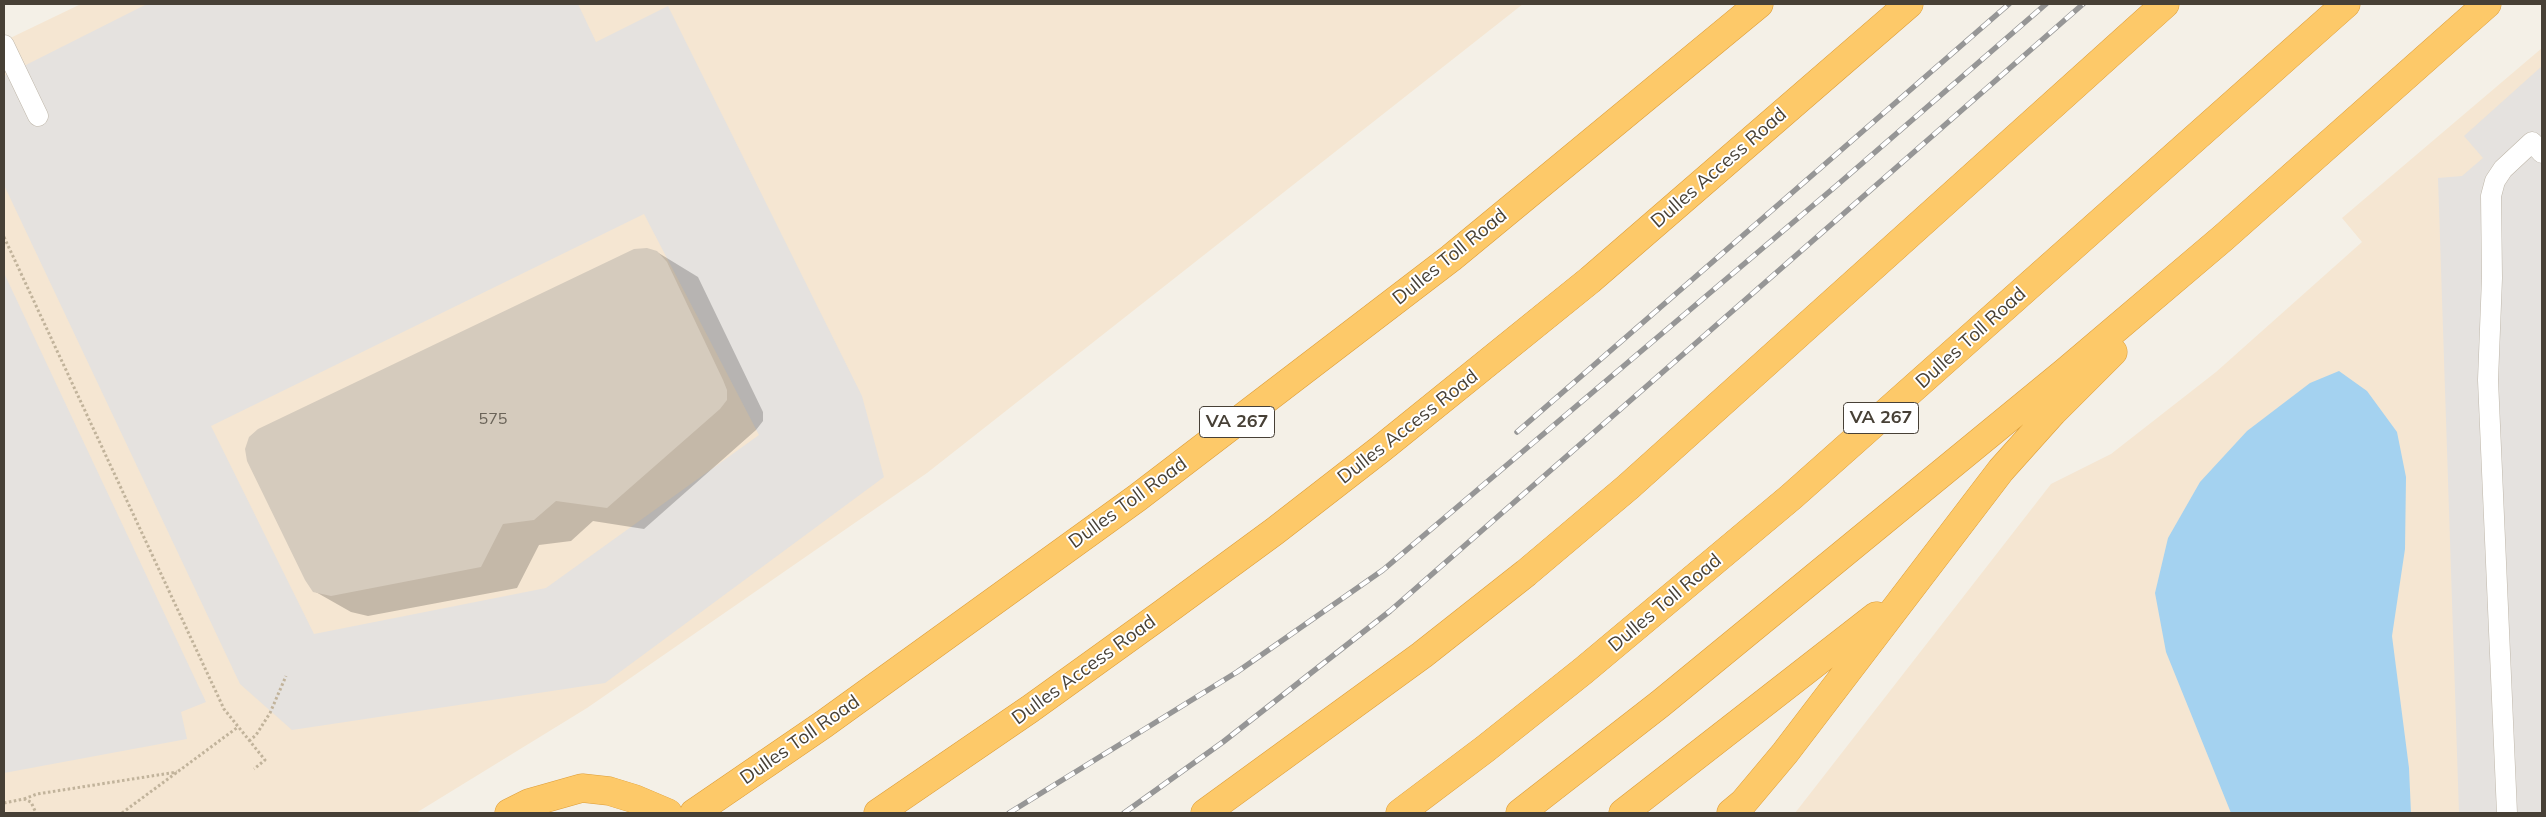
<!DOCTYPE html>
<style>
body{margin:0}
#map{position:relative;width:2546px;height:817px;overflow:hidden;background:#f4f0e7;font-family:Mulish,sans-serif}
canvas{display:block}
.frame{position:absolute;inset:0;border:5px solid #474036;pointer-events:none}
</style>
<div id="map">
<canvas width="2546" height="817"></canvas>
<div class="frame"></div>
</div>
<script>
const ctx = document.querySelector('canvas').getContext('2d');
ctx.lineJoin = 'round';
function fillPath(path, color) { ctx.fillStyle = color; ctx.fill(path, 'evenodd'); }
const poly = rows => new Path2D(rows.map(r => 'M' + r).join(''));
function strokePath(path, color, width, dash) { ctx.strokeStyle = color; ctx.lineWidth = width; ctx.lineCap = dash ? 'butt' : 'round'; ctx.setLineDash(dash || []); ctx.stroke(path); }
function write(font, color, halo, rows, align = 'center') {
  ctx.font = font + ' Mulish,sans-serif'; ctx.lineWidth = 4; ctx.setLineDash([]); ctx.textBaseline = 'middle'; ctx.strokeStyle = halo; ctx.fillStyle = color; for (const [text, x, y, turn = 0] of rows) {
    ctx.save(); ctx.translate(x, y); ctx.rotate((+turn || 0) * Math.PI / 180); ctx.textAlign = isNaN(turn) ? turn : align; if (halo) ctx.strokeText(text, 0, 0); ctx.fillText(text, 0, 0); ctx.restore();
  }
}
fillPath(poly([
 [81,4,1523,4,927,473,587,708,416,813,4,813,4,41],
 [2542,48,2542,813,1795,813,2051,484,2111,454,2216,372,2362,242,2342,218]
]), '#f5e6d2');
fillPath(poly([
 [147,4,578,4,596,42,668,6,862,396,884,477,605,683,292,730,240,684,4,185,4,76],
 [644,214,759,435,546,588,314,634,211,426],
 [2542,66,2542,813,2459,813,2438,178,2462,176,2483,158,2464,136],
 [4,273,206,702,181,712,187,739,4,773]
]), '#e5e2df');
fillPath(poly([
 [2339,371,2367,391,2397,432,2406,477,2405,549,2392,636,2409,768,2411,813,2231,813,2166,652,2155,593,2168,538,2200,482,2247,431,2310,383]
]), '#a4d2f0');
fillPath(poly([
 [657,252,698,277,763,412,763,421,756,430,644,529,593,521,571,541,539,545,517,588,368,616,351,612,314,591]
]), '#0003');
fillPath(poly([
 [647,248,657,251,667,262,723,380,727,390,727,400,720,409,607,508,556,501,534,520,503,524,481,567,331,596,313,592,305,580,247,461,245,449,249,437,258,429,634,249]
]), '#d5cbbd');
const service = poly([
 [4,45,38,116],
 [2507,813,2488,380,2492,278,2491,196,2495,181,2503,169,2532,142,2542,153]
]);
const motorway = poly([
 [509,813,529,803,582,788,609,791,635,799,668,813],
 [694,813,824,724,1137,498,1451,258,1759,4],
 [878,813,1030,709,1162,614,1275,531,1382,448,1590,280,1909,4],
 [1205,813,1422,655,1526,573,1628,487,2165,4],
 [1400,813,1485,749,1583,671,1791,497,2346,4],
 [1520,813,1660,704,2065,372,2223,238,2487,4],
 [1623,813,1876,616],
 [1731,813,1743,803,1785,753,2001,470,2053,412,2113,352]
]);
strokePath(service, '#bfb7aa', 21);
strokePath(motorway, '#dd9d38', 29);
strokePath(poly([
 [4,237,224,709,265,760,254,769],
 [249,741,256,735,270,713,286,676],
 [24,799,37,794,177,772],
 [4,803,24,799,31,802,36,813],
 [122,813,238,727]
]), '#c1b39b', 3, [2.5, 2.5]);
strokePath(service, '#fff', 20);
strokePath(motorway, '#fdc969', 28);
const rail = poly([
 [1517,432,2009,4],
 [1009,813,1237,672,1383,570,1836,186,2046,4],
 [1124,813,1223,742,1390,611,2083,4]
]);
strokePath(rail, '#969696', 5.5);
strokePath(rail, '#fff', 4, [11]);
write('16px', '#6a6358', null, [
 ["575",493,419]
]);
for (const [x, y, w] of [
 [1881,418,75],
 [1237,422,75]
]) { const box = new Path2D(); box.roundRect(x - w / 2, y - 15.5, w, 31, 4); ctx.fillStyle = '#fff'; ctx.fill(box); strokePath(box, '#474036', 1); }
write('bold 18px', '#474036', null, [
 ["VA 267",1881,418],
 ["VA 267",1237,422]
]);
write('19px', '#474036', '#fff', [
 ["Dulles Access Road",1719,168,-41],
 ["Dulles Toll Road",1450,257,-39],
 ["Dulles Toll Road",1971,338,-42],
 ["Dulles Access Road",1408,427,-38],
 ["Dulles Toll Road",1128,503,-36],
 ["Dulles Toll Road",1665,603,-40],
 ["Dulles Access Road",1084,670,-36],
 ["Dulles Toll Road",800,740,-35]
]);
</script>
